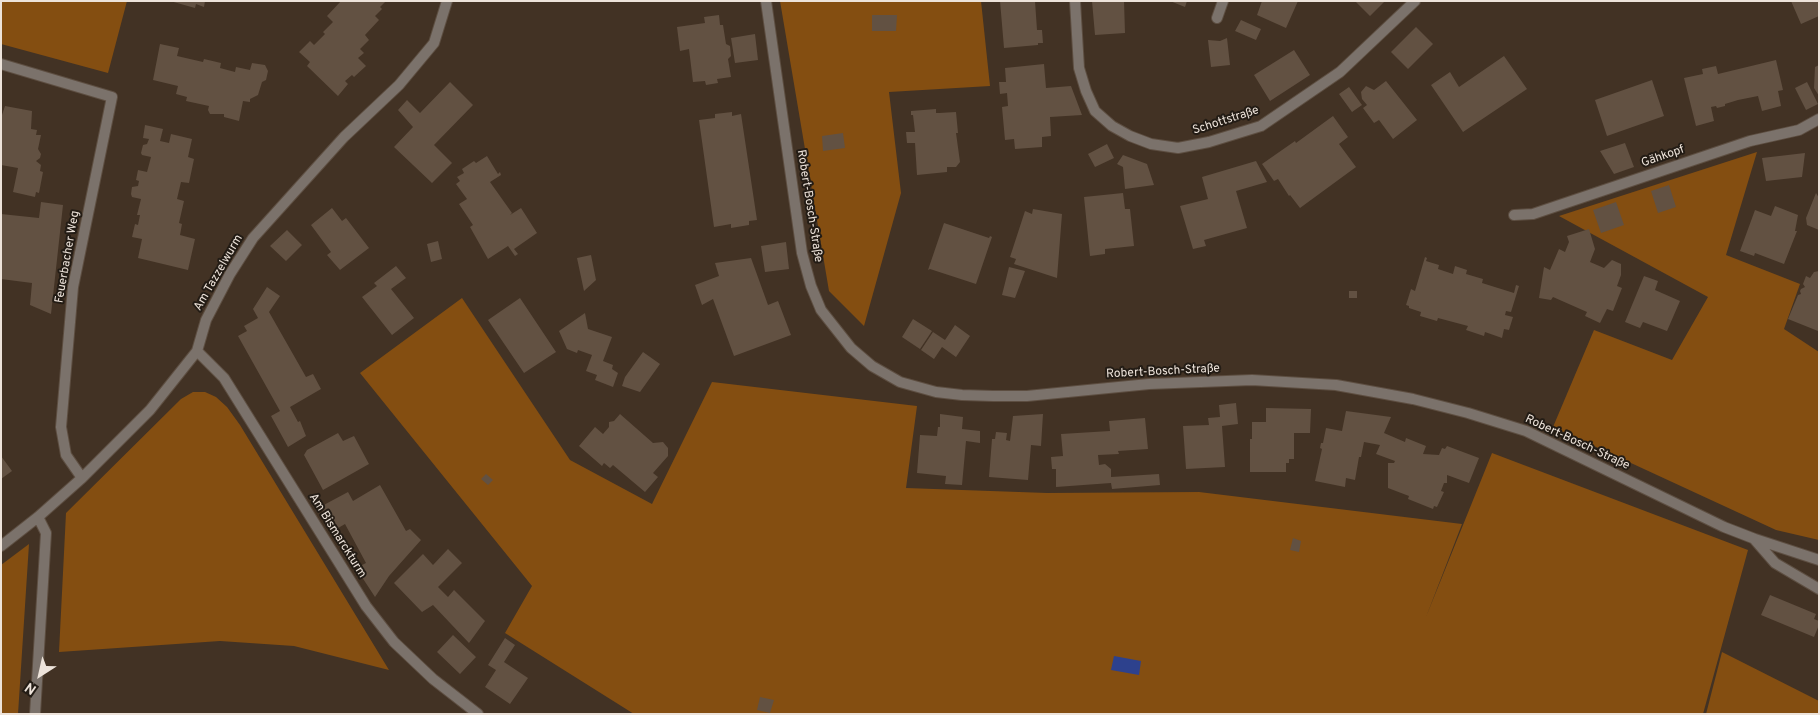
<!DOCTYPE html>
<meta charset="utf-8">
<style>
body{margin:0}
#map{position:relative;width:1820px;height:715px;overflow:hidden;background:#423224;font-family:Overpass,sans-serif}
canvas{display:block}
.frame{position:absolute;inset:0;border:2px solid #ede3da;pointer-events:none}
.north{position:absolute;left:15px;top:650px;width:50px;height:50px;-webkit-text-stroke:4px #231c15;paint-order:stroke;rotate:215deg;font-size:14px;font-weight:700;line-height:20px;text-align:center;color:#ede3da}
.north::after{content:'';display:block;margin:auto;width:18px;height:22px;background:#ede3da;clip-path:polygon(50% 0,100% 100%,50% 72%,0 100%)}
</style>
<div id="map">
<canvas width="1820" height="715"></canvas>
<div class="frame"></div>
<div class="north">N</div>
</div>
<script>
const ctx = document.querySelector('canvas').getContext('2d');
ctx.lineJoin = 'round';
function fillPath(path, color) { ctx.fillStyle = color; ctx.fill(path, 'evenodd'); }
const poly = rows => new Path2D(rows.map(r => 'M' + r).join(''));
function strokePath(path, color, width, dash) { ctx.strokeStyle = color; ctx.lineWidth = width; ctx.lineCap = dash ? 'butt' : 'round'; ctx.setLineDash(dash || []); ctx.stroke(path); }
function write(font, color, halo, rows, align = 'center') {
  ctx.font = font + ' Overpass,sans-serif'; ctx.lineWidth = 4; ctx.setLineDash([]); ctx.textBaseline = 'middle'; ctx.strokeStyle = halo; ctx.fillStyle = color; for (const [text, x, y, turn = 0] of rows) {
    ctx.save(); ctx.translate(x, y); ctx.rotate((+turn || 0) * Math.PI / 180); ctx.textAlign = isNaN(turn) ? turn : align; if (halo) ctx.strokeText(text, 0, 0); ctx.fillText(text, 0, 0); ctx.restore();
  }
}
fillPath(poly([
 [1,1,127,1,108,73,1,44],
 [780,1,981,1,990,86,889,92,901,193,864,326,829,291],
 [1757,152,1726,255,1800,284,1784,329,1819,352,1819,540,1776,530,1553,427,1594,330,1672,360,1708,297,1559,216],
 [462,298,570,460,652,504,712,382,917,406,906,488,1047,493,1199,492,1462,524,1426,617,1492,453,1748,550,1703,714,634,714,505,633,532,586,360,373],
 [193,392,205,392,216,397,227,407,240,425,389,670,294,646,220,641,59,652,66,513,181,399],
 [29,544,18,714,1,714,1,565],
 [1722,652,1819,701,1819,714,1706,714]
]), '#844e11');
fillPath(poly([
 [1114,656,1141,661,1139,675,1111,670]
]), '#2d418d');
fillPath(poly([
 [170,1,205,1,204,7,196,4,195,8],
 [341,1,386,1,380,7,382,9,375,16,379,20,365,35,369,40,360,49,364,53,358,58,366,66,354,77,352,75,345,81,348,84,338,96,307,66,310,62,299,52,310,41,314,45,325,34,323,32,333,22,327,16],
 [1000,1,1035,1,1037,30,1042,30,1043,43,1038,43,1038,45,1004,48],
 [1092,1,1124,1,1125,33,1095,35],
 [1170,1,1187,1,1185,7],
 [1262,1,1298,1,1286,28,1257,15],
 [1355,1,1385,1,1370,16],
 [1791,1,1819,1,1819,16,1801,24],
 [719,15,720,25,723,25,726,44,730,46,731,56,728,59,731,77,717,79,718,83,706,85,705,81,693,82,689,49,680,51,677,27,705,23,704,17],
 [872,15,897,15,896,31,872,31],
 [1241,20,1261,29,1256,40,1235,31],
 [1416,27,1433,44,1408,69,1391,52],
 [755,34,758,60,735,63,731,38],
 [1227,38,1230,65,1211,67,1208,40,1220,41],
 [160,44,179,48,177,56,203,62,204,59,221,63,220,68,235,72,236,67,250,70,252,63,265,65,268,71,266,80,262,82,258,95,250,99,250,102,243,101,239,121,224,117,224,114,210,114,208,110,209,106,186,101,187,97,176,94,178,86,153,80],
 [1294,50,1310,75,1270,101,1254,75],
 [1504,56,1527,89,1463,132,1431,85,1450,72,1459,87],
 [1776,60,1783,90,1778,91,1781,106,1762,111,1758,96,1738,100,1725,104,1725,106,1717,108,1716,106,1711,107,1714,121,1696,126,1684,78,1703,74,1702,69,1716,66,1718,74],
 [1044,64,1046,88,1071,86,1082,115,1050,117,1051,136,1042,137,1042,147,1015,149,1014,139,1005,140,1002,107,1008,106,1007,93,1000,94,999,82,1006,82,1005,68],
 [1819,65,1819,96,1814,88,1815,67],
 [1652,80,1664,116,1607,136,1595,100],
 [1386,81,1417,120,1393,139,1379,120,1374,123,1363,108,1367,105,1362,99,1361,92,1366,86,1374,90],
 [450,82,473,105,434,145,452,163,432,183,394,147,413,127,398,110,407,100,420,113],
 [1807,82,1818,104,1806,110,1795,88],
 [1349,87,1362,105,1352,112,1339,94],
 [5,106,32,111,31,129,37,130,36,135,41,135,38,149,41,154,40,158,36,161,41,165,40,171,43,172,39,193,36,192,35,197,13,192,18,168,1,165,1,118],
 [936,109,936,113,939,113,956,112,958,133,956,133,960,162,956,167,947,167,947,172,917,175,915,143,907,143,906,132,915,132,913,115,911,115,911,111],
 [732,112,732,116,741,114,757,220,749,221,749,225,731,228,731,224,714,227,699,120,715,118,715,114],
 [1333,116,1348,137,1339,144,1356,167,1300,208,1290,195,1289,196,1278,179,1274,181,1262,164,1295,141,1296,143],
 [145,125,163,129,160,141,169,143,171,134,192,139,188,157,194,159,189,183,181,182,177,199,184,201,179,223,182,224,180,235,195,239,188,270,138,258,142,239,132,237,135,224,138,225,140,215,137,215,141,199,132,197,131,194,132,187,138,186,139,181,136,180,138,170,147,172,151,157,142,155,141,153,143,145,147,144,149,139,143,138],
 [843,133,845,148,823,151,822,136],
 [1625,143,1634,167,1614,174,1600,151],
 [1107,144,1114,158,1095,167,1088,154],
 [1805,153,1802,177,1766,181,1762,158],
 [1123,155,1147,164,1154,185,1125,189,1123,167,1117,164],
 [487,156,498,174,500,172,501,175,490,182,512,213,510,215,521,208,537,233,514,249,518,254,515,256,508,246,488,259,470,227,473,225,459,204,467,199,456,184,460,181,457,177,464,173,462,169,474,161,476,163],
 [1256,161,1267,182,1236,191,1247,228,1204,240,1206,246,1193,249,1180,206,1208,199,1202,177],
 [1669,185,1676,207,1658,213,1651,191],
 [1123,193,1125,209,1130,209,1134,246,1105,249,1105,254,1090,256,1084,197],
 [1816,193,1819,198,1819,230,1807,225,1806,218],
 [41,202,63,205,51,314,30,305,32,283,1,279,1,214,39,218],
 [1616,202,1624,225,1601,233,1593,210],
 [1775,206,1798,215,1795,231,1797,231,1784,264,1755,253,1754,256,1740,251,1755,210,1771,216],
 [332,208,342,221,346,218,369,248,340,270,327,255,331,252,311,225],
 [1033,209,1062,214,1057,278,1014,264,1016,259,1010,257,1025,211,1032,214],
 [944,223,989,238,990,236,992,237,976,284,930,269,928,270],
 [1589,229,1595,249,1590,262,1604,268,1612,260,1621,264,1621,275,1617,286,1622,288,1613,311,1607,309,1600,323,1585,316,1587,312,1553,297,1551,300,1539,298,1544,267,1550,270,1559,249,1565,252,1569,242,1567,236],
 [287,230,302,245,286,261,270,246],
 [438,241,442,259,431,262,427,244],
 [786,242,789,269,765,272,761,246],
 [591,255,596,280,584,291,577,258],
 [1425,257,1427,258,1426,261,1439,265,1438,269,1453,274,1455,266,1467,270,1466,274,1483,279,1482,283,1514,293,1516,285,1519,286,1511,312,1506,311,1505,315,1513,317,1509,330,1504,329,1502,338,1485,332,1484,336,1466,330,1468,326,1438,318,1437,321,1420,316,1421,312,1409,308,1409,306,1406,305,1411,289,1415,291],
 [751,258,768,305,778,301,791,335,734,356,713,299,702,305,695,285,719,276,715,263],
 [396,266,406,278,391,289,414,318,392,335,362,297,377,286,374,283],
 [1009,267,1025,271,1015,298,1002,295],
 [1819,271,1819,329,1818,331,1788,319,1798,295,1801,294,1800,291,1801,289,1805,287,1803,284,1806,276,1810,278,1814,272],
 [1644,276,1658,281,1655,290,1680,301,1667,331,1643,322,1640,328,1625,322],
 [267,287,280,296,269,312,306,377,313,374,321,389,290,407,298,422,300,421,306,436,288,447,271,416,280,411,238,336,247,331,244,326,258,318,253,309],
 [1349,291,1357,291,1357,298,1349,298],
 [520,298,556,352,524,373,488,320],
 [585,313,588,329,612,337,603,361,613,365,612,369,618,373,613,387,595,380,597,375,586,371,592,355,578,350,577,353,567,349,559,331],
 [913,319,932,331,920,349,902,337],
 [955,325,970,336,956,357,942,347,934,359,921,350,933,332,945,340],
 [643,352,660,364,640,392,622,386,625,377],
 [1236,403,1238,424,1222,426,1225,467,1186,469,1183,426,1209,425,1208,418,1220,417,1219,405],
 [1266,408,1311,409,1310,433,1294,433,1294,459,1289,459,1289,463,1286,463,1286,472,1250,472,1250,439,1252,439,1252,422,1266,422],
 [1346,411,1391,417,1384,433,1405,442,1406,438,1426,446,1423,454,1439,455,1442,448,1445,449,1447,446,1479,458,1469,483,1447,475,1447,483,1444,483,1441,491,1444,492,1437,507,1434,506,1433,509,1408,499,1409,496,1388,488,1388,463,1394,463,1395,461,1376,454,1380,445,1364,442,1361,457,1359,457,1355,480,1346,478,1345,487,1315,481,1322,449,1320,448,1321,443,1323,443,1326,428,1342,431],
 [620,414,653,443,663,442,668,448,668,456,653,473,658,477,645,492,613,465,610,468,604,463,602,466,579,446,595,427,603,434,609,427,609,422,614,421],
 [940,414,963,417,962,429,980,431,980,443,966,441,962,485,945,484,946,476,917,473,920,435,937,436,938,427,940,427],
 [1043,414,1041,446,1031,445,1028,480,989,477,992,439,995,439,996,432,1007,433,1006,440,1010,441,1013,416],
 [1145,418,1148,449,1118,451,1119,454,1098,455,1099,465,1105,464,1111,469,1111,477,1159,474,1160,485,1112,489,1111,483,1056,487,1056,469,1052,469,1051,457,1063,456,1061,434,1110,431,1109,421],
 [338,433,343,441,354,436,369,464,323,490,304,455,307,450],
 [1,456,12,471,1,479],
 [486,474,493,480,488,485,481,479],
 [380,485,406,531,410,529,421,540,389,576,375,597,356,568,366,563,345,524,333,531,320,507,348,492,353,501],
 [1293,538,1301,541,1299,552,1290,550],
 [448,549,462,563,438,587,448,597,454,590,485,621,469,643,433,605,422,612,394,583,423,554,433,565],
 [1770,595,1816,614,1814,619,1819,621,1819,625,1814,637,1761,615],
 [453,635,476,657,460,674,437,652],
 [505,638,515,645,504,662,528,678,510,704,485,687,496,670,488,665],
 [760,697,774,700,770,713,757,710]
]), '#625142');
const street = poly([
 [766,1,802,253,811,286,821,310,851,348,872,366,900,382,936,392,962,395,993,396,1027,396,1149,384,1252,380,1336,385,1413,399,1468,413,1526,431,1724,527,1755,539,1819,560],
 [1075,1,1079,68,1086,91,1095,111,1112,126,1130,136,1151,144,1178,148,1209,142,1261,126,1340,72,1415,1],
 [1217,18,1223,1],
 [1,64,112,97,73,287,61,427,66,455,82,478],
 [1514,215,1533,214,1750,141,1799,130,1819,119],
 [197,351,224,378,366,606,394,642,433,679,478,714],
 [1755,540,1775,563,1819,589],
 [1,546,38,517,82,478,150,410,197,351,206,320,230,274,253,238,344,137,399,85,434,43,447,1],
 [35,714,46,533,38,517]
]);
strokePath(street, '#5d4e41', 12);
strokePath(street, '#7b726b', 10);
write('12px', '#ede3da', '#231c15', [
 ["Schottstraße",1226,121,-18],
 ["Gähkopf",1663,157,-19],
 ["Robert-Bosch-Straße",809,206,81],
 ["Feuerbacher Weg",68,257,-80],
 ["Am Tazzelwurm",219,273,-60],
 ["Robert-Bosch-Straße",1163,372,-3],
 ["Robert-Bosch-Straße",1577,443,25],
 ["Am Bismarckturm",337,536,58]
]);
</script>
